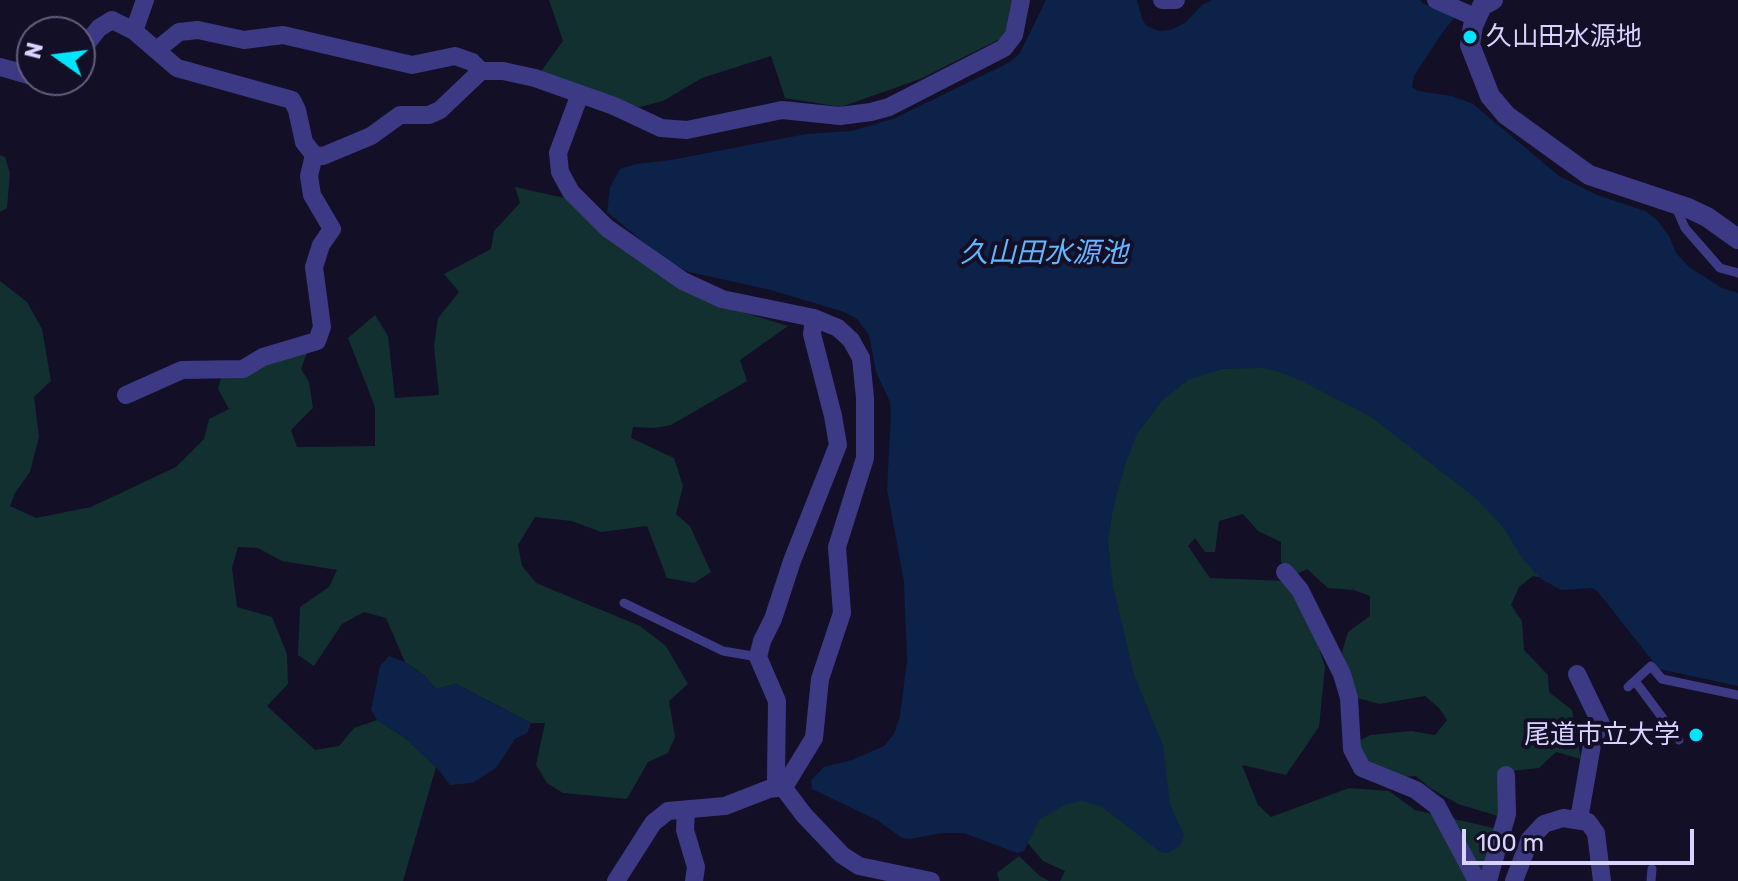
<!DOCTYPE html>
<meta charset="utf-8">
<style>
body{margin:0}
#map{position:relative;width:1738px;height:881px;overflow:hidden;background:#130f26;font-family:Rubik,sans-serif}
canvas{display:block}
.north{position:absolute;left:16px;top:16px;width:80px;height:80px;box-sizing:border-box;background:#130f26;border:2px solid #625e7d;border-radius:50%;rotate:284deg;font-size:22px;font-weight:700;line-height:32px;text-align:center;color:#d9d4ff}
.north::after{content:'';display:block;margin:auto;width:28px;height:36px;background:#00e5ff;clip-path:polygon(50% 0,100% 100%,50% 72%,0 100%)}
.scale{position:absolute;left:1462px;top:829px;width:232px;height:36px;box-sizing:border-box;border:4px solid #d9d4ff;border-top:0;padding-left:10px;font-size:24px;line-height:28px;white-space:nowrap;color:#d9d4ff;-webkit-text-stroke:6px #130f26;paint-order:stroke}
</style>
<div id="map">
<canvas width="1738" height="881"></canvas>
<div class="north">N</div>
<div class="scale">100 m</div>
</div>
<script>
const ctx = document.querySelector('canvas').getContext('2d');
ctx.lineJoin = 'round';
function fillPath(path, color) { ctx.fillStyle = color; ctx.fill(path, 'evenodd'); }
const poly = rows => new Path2D(rows.map(r => 'M' + r).join(''));
function strokePath(path, color, width, dash) { ctx.strokeStyle = color; ctx.lineWidth = width; ctx.lineCap = dash ? 'butt' : 'round'; ctx.setLineDash(dash || []); ctx.stroke(path); }
function write(font, color, halo, rows, align = 'center') {
  ctx.font = font + ' Rubik,"Noto Sans JP",sans-serif'; ctx.lineWidth = 8; ctx.setLineDash([]); ctx.textBaseline = 'middle'; ctx.strokeStyle = halo; ctx.fillStyle = color; for (const [text, x, y, turn = 0] of rows) {
    ctx.save(); ctx.translate(x, y); ctx.rotate((+turn || 0) * Math.PI / 180); ctx.textAlign = isNaN(turn) ? turn : align; if (halo) ctx.strokeText(text, 0, 0); ctx.fillText(text, 0, 0); ctx.restore();
  }
}
fillPath(poly([
 [549,0,1012,0,1012,33,920,79,841,107,785,98,771,56,702,78,663,101,640,107,609,99,539,74,563,41],
 [0,155,5,157,10,173,7,208,0,212],
 [515,187,569,199,726,307,788,326,740,360,747,381,671,425,654,428,633,427,631,438,674,458,683,486,676,514,690,526,711,572,694,583,667,578,647,526,601,532,572,521,535,517,518,545,522,566,536,583,640,626,666,646,688,684,669,701,675,737,668,753,648,762,627,799,563,793,547,783,536,765,545,723,531,723,456,684,436,689,424,675,405,662,386,618,364,612,342,624,314,666,298,655,300,607,329,587,337,570,282,561,258,548,238,547,232,568,237,607,272,617,287,654,288,684,267,706,315,750,339,746,354,728,377,720,404,737,436,767,403,881,0,881,0,281,27,302,42,329,51,381,34,397,39,437,30,472,15,493,10,506,36,518,91,507,176,467,204,439,209,419,229,409,218,389,221,378,308,350,301,369,309,382,313,408,291,430,297,447,375,446,375,407,348,338,375,315,388,336,395,398,439,395,434,346,438,318,459,292,444,274,491,249,494,231,520,203],
 [1212,351,1395,406,1561,581,1533,576,1519,587,1511,605,1522,621,1524,650,1548,675,1549,692,1572,710,1581,759,1556,752,1539,768,1502,772,1498,816,1458,804,1430,788,1416,776,1378,779,1357,760,1359,741,1370,735,1411,731,1435,735,1447,720,1439,708,1425,696,1379,704,1354,697,1342,652,1348,632,1370,616,1370,596,1354,590,1328,588,1307,569,1297,574,1281,562,1281,542,1258,531,1243,514,1219,521,1215,552,1205,552,1195,538,1188,546,1210,578,1287,581,1313,629,1325,667,1319,727,1286,775,1242,765,1258,805,1271,817,1349,788,1389,791,1415,810,1498,829,1488,859,1476,881,1060,881,1065,871,1043,861,1027,842,1026,810,1127,711,1098,499,1139,421],
 [1019,856,1040,876,1049,881,999,881,997,873]
]), '#12302f');
fillPath(poly([
 [1046,0,1137,0,1143,21,1147,26,1159,31,1170,30,1185,23,1202,5,1212,0,1420,0,1422,3,1456,16,1442,33,1414,76,1412,87,1418,91,1452,96,1473,104,1559,176,1597,195,1645,211,1657,220,1669,236,1676,253,1689,267,1722,288,1738,293,1738,686,1659,669,1598,592,1592,588,1561,590,1541,579,1522,558,1502,526,1474,497,1371,417,1302,381,1277,371,1261,368,1222,369,1188,380,1162,401,1137,434,1125,465,1113,509,1108,542,1113,585,1134,675,1163,745,1170,804,1184,835,1180,846,1168,853,1160,852,1101,806,1082,801,1067,804,1040,819,1024,851,1017,853,964,833,942,833,910,839,902,838,877,820,812,789,811,780,824,767,852,760,884,746,894,734,900,716,907,660,904,582,887,489,891,415,890,402,876,372,869,335,857,319,844,312,771,290,689,272,669,263,607,212,610,187,620,169,636,164,671,160,806,134,852,131,895,118,1010,62,1020,53],
 [389,656,405,662,424,675,436,689,456,684,531,723,527,733,515,739,496,768,472,783,450,785,436,767,404,737,377,720,371,710,380,666]
]), '#0c2248');
strokePath(poly([
 [1675,205,1685,228,1720,268,1738,273],
 [624,603,723,651,758,657],
 [1635,681,1679,740],
 [1628,687,1651,666,1662,679,1738,695],
 [1651,881,1652,869]
]), '#3d3a85', 9);
strokePath(poly([
 [145,0,134,31,177,68,292,100,297,110,304,142,314,155,323,156,371,136,400,115,429,115,440,110,481,71,503,71,535,78,614,106,661,128,687,130,782,110,840,116,871,112,889,107,1004,48,1014,35,1021,0],
 [1162,0,1176,0],
 [1436,0,1477,18],
 [158,49,179,32,198,30,244,40,283,35,412,65,455,56,472,62,481,71],
 [80,52,99,28,112,20,134,31],
 [0,67,32,76],
 [47,80,50,80],
 [580,94,558,153,560,172,571,192,607,228,683,281,722,299,814,318,838,328,851,340,861,358,865,398,865,458,837,547,842,613,820,679,814,738,784,787,769,789,725,806,668,811,653,823,616,881],
 [814,318,812,334,833,416,838,445,792,561,773,619,762,641,758,657,777,701,776,778,804,815,842,855,859,866,931,881],
 [126,395,182,370,243,369,263,357,317,341,322,327,314,267,321,245,332,229,312,195,309,176,314,155],
 [1285,572,1300,590,1342,674,1349,698,1352,749,1362,768,1416,790,1437,806,1477,881],
 [1577,674,1601,724,1593,739,1579,819],
 [686,811,685,830,696,867,694,881],
 [1488,881,1507,814,1506,775],
 [1514,881,1530,839,1544,824,1563,818,1588,822,1596,833,1602,881]
]), '#3d3a85', 18);
strokePath(poly([
 [1493,0,1482,6,1473,26,1470,45,1490,96,1506,115,1589,175,1688,208,1707,217,1738,239]
]), '#3d3a85', 20);
for (const [x, y, r, color] of [
 [1470,37,8,"#00e5ff"],
 [1696,735,8,"#00e5ff"]
]) { const dot = new Path2D(); dot.arc(x, y, r, 0, 2 * Math.PI); ctx.fillStyle = color; ctx.fill(dot); strokePath(dot, '#130f26', 3); }
write('26px', '#d9d4ff', '#130f26', [
 ["久山田水源地",1486,37],
 ["尾道市立大学",1680,735,"right"]
], 'left');
write('italic 28px', '#62b6ff', '#130f26', [
 ["久山田水源池",1044,254]
]);
</script>
